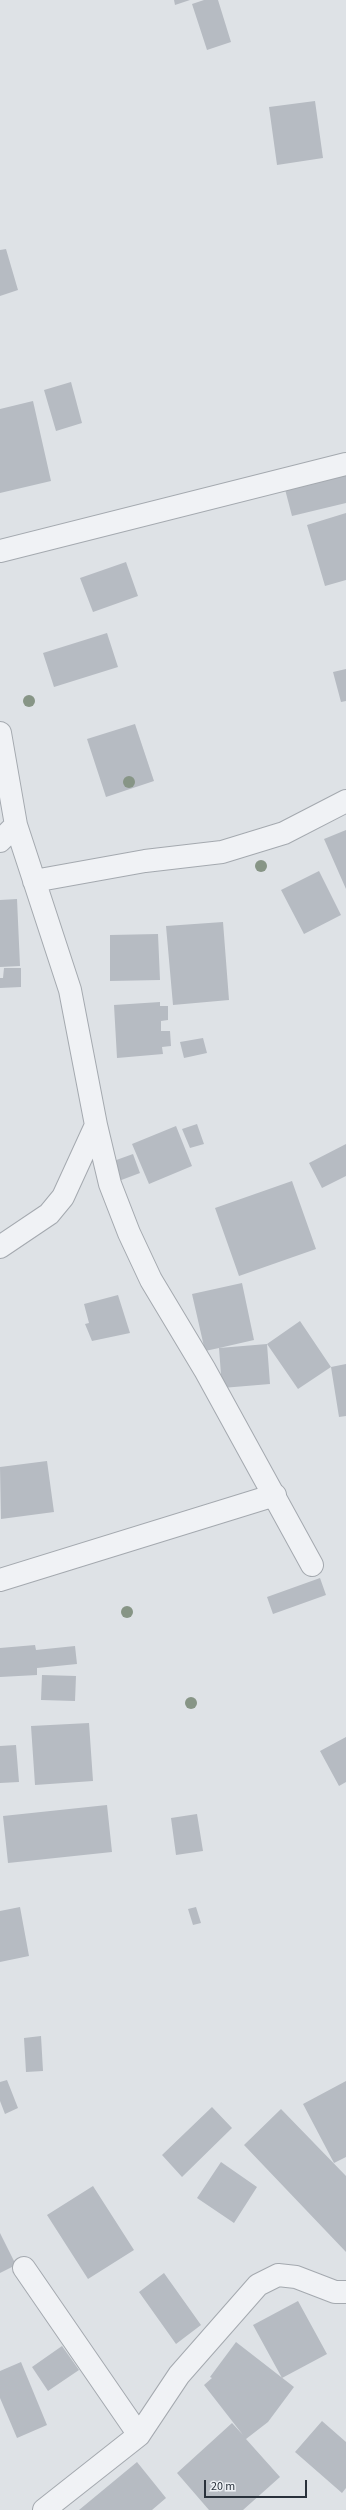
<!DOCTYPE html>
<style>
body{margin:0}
#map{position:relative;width:346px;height:2510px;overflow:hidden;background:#dee2e6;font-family:"Source Sans 3",sans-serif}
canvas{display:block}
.scale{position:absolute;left:204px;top:2480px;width:103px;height:18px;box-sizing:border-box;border:2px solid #29313b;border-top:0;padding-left:5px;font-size:12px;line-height:14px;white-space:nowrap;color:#29313b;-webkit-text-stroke:3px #edf0f4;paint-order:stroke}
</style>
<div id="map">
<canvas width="346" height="2510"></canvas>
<div class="scale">20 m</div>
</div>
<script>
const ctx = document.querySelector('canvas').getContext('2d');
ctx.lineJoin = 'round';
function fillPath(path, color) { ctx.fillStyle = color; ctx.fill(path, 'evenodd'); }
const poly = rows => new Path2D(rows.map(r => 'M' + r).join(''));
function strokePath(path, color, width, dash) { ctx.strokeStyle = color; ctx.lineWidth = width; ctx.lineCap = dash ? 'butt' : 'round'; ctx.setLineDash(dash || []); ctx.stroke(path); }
fillPath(poly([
 [174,0,190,0,175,5],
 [204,0,218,0,231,42,207,50,192,4],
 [315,101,323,158,277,165,269,107],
 [6,249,18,290,0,296,0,250],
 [71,382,82,423,56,431,44,390],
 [33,401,51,481,0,493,0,409],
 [346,458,346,503,292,516,281,474],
 [346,513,346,580,325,586,307,525],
 [126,562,138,596,93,612,80,578],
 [107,633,118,667,54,687,43,653],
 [346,669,346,701,341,702,333,672],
 [135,724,154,781,106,797,87,739],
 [346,830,346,889,324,839],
 [319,871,341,915,304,934,281,890],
 [17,899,20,966,0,967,0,900],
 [223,922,229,1000,173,1005,166,926],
 [158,934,160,980,110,981,110,935],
 [4,968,21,968,21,987,0,988,0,978,3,978],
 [160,1002,160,1006,168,1006,168,1020,161,1021,161,1031,170,1031,171,1046,162,1047,163,1054,117,1058,114,1005],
 [203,1038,207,1053,184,1058,180,1042],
 [197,1124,204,1144,190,1148,182,1129],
 [176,1126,192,1166,149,1184,132,1144],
 [346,1144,346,1176,322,1188,309,1163],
 [133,1154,140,1173,116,1182,108,1163],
 [292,1181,316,1249,239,1276,215,1208],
 [242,1283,254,1340,219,1348,267,1344,270,1384,222,1388,219,1348,205,1351,192,1294],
 [118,1295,130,1333,92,1341,85,1324,89,1323,84,1304],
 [300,1321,331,1367,298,1389,267,1344],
 [346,1364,346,1416,339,1417,331,1367],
 [47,1461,54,1512,1,1519,0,1467],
 [320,1578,326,1595,273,1614,267,1597],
 [35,1645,36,1650,75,1646,77,1664,37,1668,37,1675,0,1677,0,1648],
 [42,1675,76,1676,75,1701,41,1700],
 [89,1723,93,1781,35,1785,31,1726],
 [346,1737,346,1782,339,1786,320,1751],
 [16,1745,19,1782,0,1783,0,1746],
 [107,1805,112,1852,8,1863,3,1816],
 [197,1814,203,1851,176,1855,171,1818],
 [20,1907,29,1956,0,1962,0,1911],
 [196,1907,201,1923,193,1925,188,1909],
 [41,2036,43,2071,26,2072,24,2038],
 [7,2080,18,2108,5,2114,0,2101,0,2082],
 [346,2081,346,2157,334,2163,303,2104],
 [212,2107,232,2128,182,2177,162,2155],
 [281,2109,346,2176,346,2252,244,2145],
 [221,2162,257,2187,234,2223,197,2198],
 [93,2186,134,2250,88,2279,47,2215],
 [0,2233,16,2265,0,2273],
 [164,2273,201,2325,176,2344,139,2292],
 [298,2301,327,2354,282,2378,253,2325],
 [236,2342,294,2387,268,2422,246,2439,280,2477,243,2510,209,2510,177,2473,232,2423,243,2435,204,2385,212,2378,210,2377],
 [62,2346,79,2370,48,2391,32,2367],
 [21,2362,47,2425,17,2438,0,2398,0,2371],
 [322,2421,346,2442,346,2488,342,2493,295,2452],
 [137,2462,166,2498,152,2510,79,2510]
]), '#b6bbc2');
const minor = poly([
 [0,551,346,464],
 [0,733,16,825,70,990,96,1125,110,1184,129,1233,151,1280,205,1370,312,1565],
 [0,841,16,825],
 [34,881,145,861,222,852,284,833,346,801],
 [0,1247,49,1214,63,1197,96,1125],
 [0,1580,275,1495],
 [24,2268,139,2435],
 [44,2510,139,2435,179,2375,258,2285,278,2275,296,2277,335,2292,346,2292]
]);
strokePath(minor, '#a4a9af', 24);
strokePath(minor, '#f0f2f5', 22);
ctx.fillStyle = '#879586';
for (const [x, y] of [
 [29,701],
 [129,782],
 [261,866],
 [127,1612],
 [191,1703]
]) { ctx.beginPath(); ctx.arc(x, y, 6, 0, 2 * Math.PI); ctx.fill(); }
</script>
